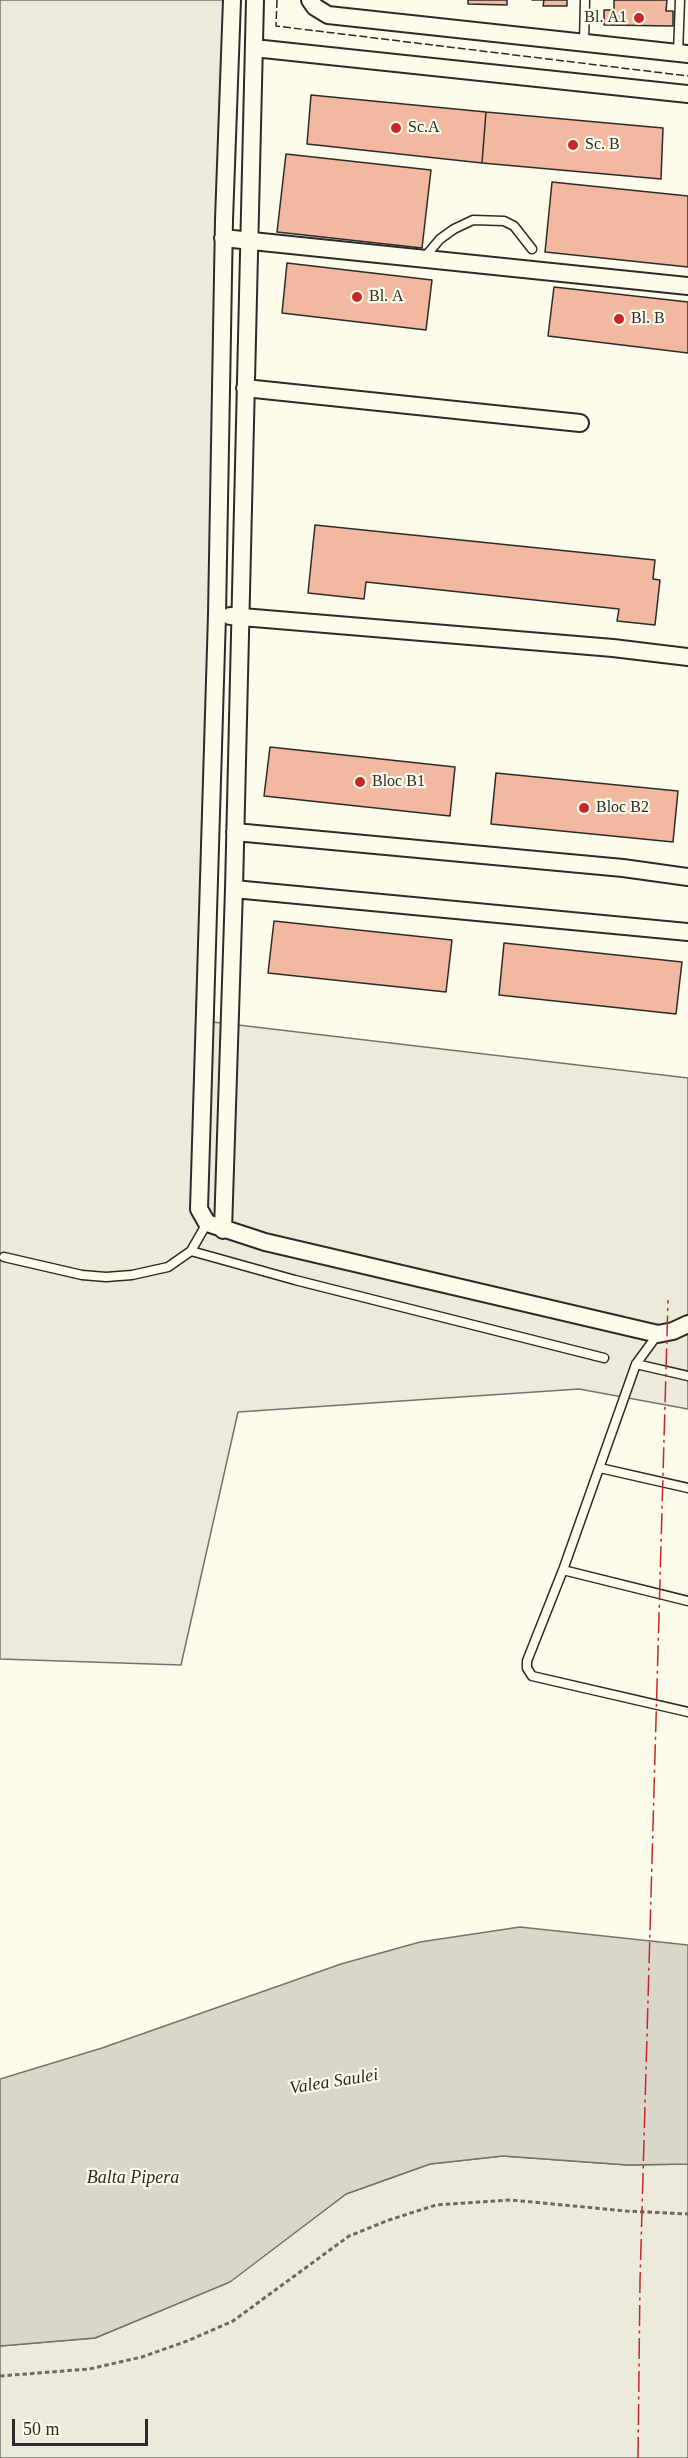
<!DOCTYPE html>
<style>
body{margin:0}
#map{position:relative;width:688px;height:2458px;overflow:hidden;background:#fdfbea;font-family:Georgia,serif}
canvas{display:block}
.scale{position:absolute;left:12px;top:2419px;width:136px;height:27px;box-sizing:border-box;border:3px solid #2b2b2b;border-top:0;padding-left:8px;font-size:18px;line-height:21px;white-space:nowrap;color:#2b2b2b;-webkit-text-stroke:4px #fdfbea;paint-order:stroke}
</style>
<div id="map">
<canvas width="688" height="2458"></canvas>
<div class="scale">50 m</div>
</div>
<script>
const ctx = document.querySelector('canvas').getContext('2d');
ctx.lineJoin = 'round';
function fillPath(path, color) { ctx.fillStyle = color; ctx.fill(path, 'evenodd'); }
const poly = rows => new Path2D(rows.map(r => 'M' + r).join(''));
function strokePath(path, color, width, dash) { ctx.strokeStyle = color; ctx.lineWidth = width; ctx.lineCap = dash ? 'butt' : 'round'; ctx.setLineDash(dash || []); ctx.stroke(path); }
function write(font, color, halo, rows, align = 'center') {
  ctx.font = font + ' Georgia,serif'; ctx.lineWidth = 4.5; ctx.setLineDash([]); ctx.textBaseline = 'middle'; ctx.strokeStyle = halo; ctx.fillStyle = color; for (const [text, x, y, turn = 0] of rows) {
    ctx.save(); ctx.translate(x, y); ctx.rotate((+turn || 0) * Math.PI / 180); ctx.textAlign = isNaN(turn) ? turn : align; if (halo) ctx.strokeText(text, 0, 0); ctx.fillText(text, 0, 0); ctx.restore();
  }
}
const green = poly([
 [0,0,237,0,204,1021,688,1078,688,1409,579,1389,238,1412,181,1665,0,1659,0,0],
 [503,2156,628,2165,688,2164,688,2458,0,2458,0,2346,95,2338,229,2282,346,2194,430,2164,503,2156]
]);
fillPath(green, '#ecebdb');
strokePath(green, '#74746e', 1.5);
const water = poly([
 [520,1927,688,1945,688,2164,628,2165,503,2156,430,2164,346,2194,230,2282,95,2338,0,2346,0,2079,102,2048,341,1964,420,1942,520,1927]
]);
fillPath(water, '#d8d7c9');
strokePath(water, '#74746e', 1.5);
const building = poly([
 [468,0,507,0,507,5,468,4,468,0],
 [532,0,567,0,567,6,543,6,544,0,532,0],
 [614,0,667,0,666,11,673,11,673,26,604,25,604,10,614,10,614,0],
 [311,95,486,112,482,163,307,144,311,95],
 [486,112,663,128,661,179,482,163,486,112],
 [286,154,431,170,422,248,277,232,286,154],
 [552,182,688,196,688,267,545,252,552,182],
 [287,263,432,280,426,330,282,313,287,263],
 [554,287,688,302,688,353,548,336,554,287],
 [315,525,655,560,653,579,660,580,655,625,617,621,619,609,366,582,364,599,308,593,315,525],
 [270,747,455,767,450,816,264,796,270,747],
 [496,773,678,791,673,842,491,824,496,773],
 [274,921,452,940,446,992,268,973,274,921],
 [504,943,682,962,676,1014,499,995,504,943]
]);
fillPath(building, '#f2b8a0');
strokePath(building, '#2b2b2b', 1.5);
const service = poly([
 [584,43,585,0],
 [678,53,680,0],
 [424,258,440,239,454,229,473,220,504,221,514,226,532,249],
 [191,1251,295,1280,604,1358],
 [4,1257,82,1275,106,1277,132,1275,168,1267,191,1251,207,1223],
 [658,1334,636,1364,563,1570,527,1661,527,1668,532,1676,688,1712],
 [636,1364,688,1376],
 [600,1468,688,1488],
 [563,1570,688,1601]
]);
const minor = poly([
 [232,0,224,220,217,615,199,1209,207,1223,265,1242,658,1334,673,1331,688,1324],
 [310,0,315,7,328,15,688,54],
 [254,48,688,94],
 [223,238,688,286],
 [245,388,580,423],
 [230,616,613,648,688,657],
 [235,832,623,868,688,877],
 [234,889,688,932],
 [223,1230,234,889,255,0]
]);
strokePath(service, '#2b2b2b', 11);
strokePath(minor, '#2b2b2b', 20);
strokePath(poly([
 [0,2376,89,2369,142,2357,187,2341,233,2321,349,2236,389,2220,436,2205,511,2200,626,2211,688,2214]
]), '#6a6964', 3, [4.5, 3]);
strokePath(service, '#fdfbea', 8);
strokePath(minor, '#fdfbea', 16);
strokePath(poly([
 [277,0,276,26,688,76]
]), '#2b2b2b', 1.5, [8, 3]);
strokePath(poly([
 [638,2458,640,2281,668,1300]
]), '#c62828', 1.5, [21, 4.5, 3, 4.5]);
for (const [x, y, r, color] of [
 [639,18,6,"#c62828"],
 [396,128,6,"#c62828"],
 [573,145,6,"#c62828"],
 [357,297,6,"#c62828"],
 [619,319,6,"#c62828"],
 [360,782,6,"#c62828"],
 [584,808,6,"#c62828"]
]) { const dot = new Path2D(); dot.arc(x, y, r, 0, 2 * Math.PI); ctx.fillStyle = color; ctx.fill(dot); strokePath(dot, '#fdfbea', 2); }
write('16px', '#2b2b2b', '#fdfbea', [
 ["Bl. A1",627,18,"right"],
 ["Sc.A",408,128],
 ["Sc. B",585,145],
 ["Bl. A",369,297],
 ["Bl. B",631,319],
 ["Bloc B1",372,782],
 ["Bloc B2",596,808]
], 'left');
write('italic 18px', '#2b2b2b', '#fdfbea', [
 ["Valea Saulei",334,2082,-9],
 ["Balta Pipera",133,2178]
]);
</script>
